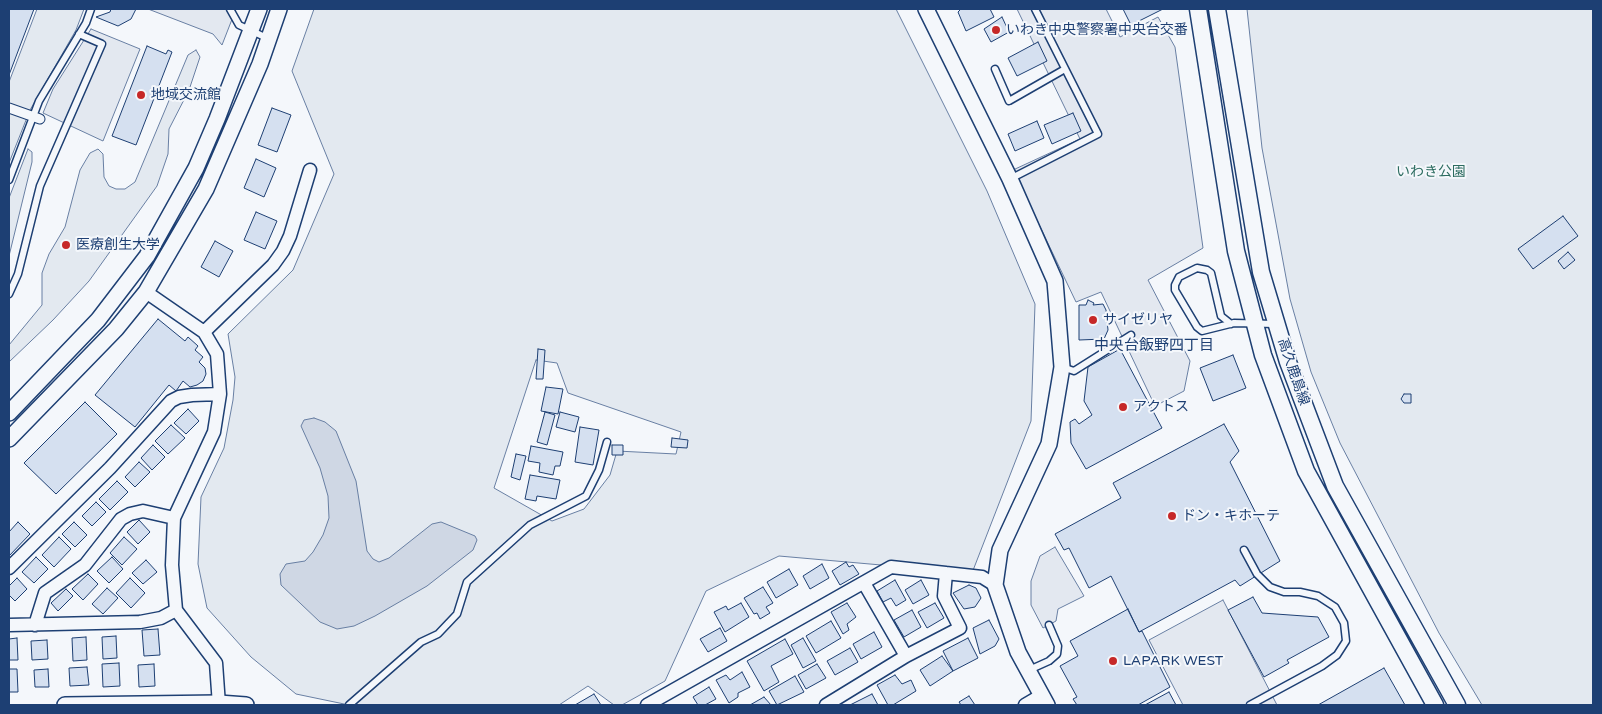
<!DOCTYPE html>
<meta charset="utf-8">
<style>
body{margin:0}
#map{position:relative;width:1602px;height:714px;overflow:hidden;background:#f4f7fb;font-family:"Varela Round",sans-serif}
canvas{display:block}
.frame{position:absolute;inset:0;border:10px solid #1d3f73;pointer-events:none}
</style>
<div id="map">
<canvas width="1602" height="714"></canvas>
<div class="frame"></div>
</div>
<script>
const ctx = document.querySelector('canvas').getContext('2d');
ctx.lineJoin = 'round';
function fillPath(path, color) { ctx.fillStyle = color; ctx.fill(path, 'evenodd'); }
const poly = rows => new Path2D(rows.map(r => 'M' + r).join(''));
function strokePath(path, color, width, dash) { ctx.strokeStyle = color; ctx.lineWidth = width; ctx.lineCap = dash ? 'butt' : 'round'; ctx.setLineDash(dash || []); ctx.stroke(path); }
function write(font, color, halo, rows, align = 'center') {
  ctx.font = font + ' "Varela Round","Noto Sans JP",sans-serif'; ctx.lineWidth = 4; ctx.setLineDash([]); ctx.textBaseline = 'middle'; ctx.strokeStyle = halo; ctx.fillStyle = color; for (const [text, x, y, turn = 0] of rows) {
    ctx.save(); ctx.translate(x, y); ctx.rotate((+turn || 0) * Math.PI / 180); ctx.textAlign = isNaN(turn) ? turn : align; if (halo) ctx.strokeText(text, 0, 0); ctx.fillText(text, 0, 0); ctx.restore();
  }
}
const green = poly([
 [37,9,84,9,76,30,30,110,9,163,9,82,37,9],
 [314,9,896,9,987,191,1035,304,1031,421,972,573,779,556,706,591,665,681,622,705,614,705,588,686,559,705,349,705,296,694,251,657,207,608,198,564,201,497,224,448,233,400,235,377,228,334,293,270,334,174,292,71,314,9],
 [536,360,557,363,568,393,681,432,676,454,617,451,610,475,584,509,552,521,494,488,536,360],
 [1247,9,1593,9,1593,705,1482,705,1439,633,1340,443,1311,372,1290,299,1262,148,1247,9],
 [196,50,200,57,189,90,169,129,168,154,157,186,89,281,53,320,9,362,9,345,42,305,42,273,49,254,65,227,80,170,90,153,98,149,103,154,104,177,109,186,116,189,125,189,135,182,188,55,196,50],
 [28,149,32,152,32,162,9,256,9,198,28,149]
]);
fillPath(green, '#e3e9f0');
strokePath(green, '#687fa3', 1);
const parking = poly([
 [148,9,236,9,222,45,213,34,148,9],
 [1017,9,1106,9,1120,37,1158,17,1175,47,1203,248,1148,280,1190,361,1184,391,1155,406,1101,292,1076,302,1013,170,1080,139,1017,9],
 [91,29,140,49,103,141,43,113,53,89,91,29],
 [1055,547,1084,596,1058,609,1056,621,1043,628,1031,605,1031,581,1040,556,1055,547],
 [1223,600,1277,705,1183,705,1149,640,1223,600]
]);
fillPath(parking, '#e3e8f0');
strokePath(parking, '#687fa3', 1);
const water = poly([
 [314,418,325,422,336,431,356,481,367,551,373,559,379,562,389,558,432,524,441,522,475,536,477,540,473,550,427,586,375,616,354,626,337,629,320,622,281,585,280,574,286,564,305,561,313,552,323,535,329,518,328,496,320,468,301,426,304,420,314,418]
]);
fillPath(water, '#cfd7e4');
strokePath(water, '#687fa3', 1);
const building = poly([
 [9,9,34,9,9,75,9,9],
 [111,9,136,9,131,19,118,26,96,17,110,12,111,9],
 [961,9,990,9,994,17,966,31,958,12,961,9],
 [1123,9,1163,9,1131,25,1123,9],
 [1002,17,1009,32,991,42,984,29,1002,17],
 [1038,42,1047,61,1017,76,1008,58,1038,42],
 [147,46,166,54,168,50,172,52,136,145,112,136,147,46],
 [272,108,291,115,277,152,258,145,272,108],
 [1073,113,1081,131,1052,144,1044,125,1073,113],
 [1037,121,1044,138,1015,151,1008,134,1037,121],
 [256,159,276,168,264,197,244,188,256,159],
 [256,212,277,221,265,249,244,240,256,212],
 [1563,216,1578,236,1533,269,1518,249,1563,216],
 [215,241,233,251,219,277,201,267,215,241],
 [1568,252,1575,260,1564,269,1558,261,1568,252],
 [1088,300,1094,303,1093,305,1103,304,1106,310,1108,330,1104,339,1079,340,1079,305,1086,305,1088,300],
 [158,319,185,341,188,337,198,346,195,350,203,357,199,362,205,368,206,374,203,381,197,385,190,387,183,381,176,391,169,385,135,427,95,395,158,319],
 [538,349,545,350,543,379,536,379,538,349],
 [1120,349,1162,428,1086,469,1071,443,1070,422,1075,419,1079,424,1092,415,1084,401,1088,367,1120,349],
 [1233,355,1246,388,1213,401,1200,368,1233,355],
 [546,387,563,389,558,414,541,411,546,387],
 [1404,394,1411,394,1411,403,1404,403,1401,399,1404,394],
 [85,402,117,434,56,494,24,463,85,402],
 [188,409,199,421,186,434,174,423,188,409],
 [545,412,555,415,547,445,537,442,545,412],
 [560,412,579,417,575,432,556,427,560,412],
 [1224,424,1239,451,1230,462,1280,561,1240,586,1235,580,1139,632,1111,576,1089,588,1069,548,1064,550,1055,534,1121,498,1113,483,1224,424],
 [171,425,185,438,168,454,155,441,171,425],
 [580,427,599,430,593,465,575,462,580,427],
 [672,438,688,440,687,448,671,447,672,438],
 [153,445,165,457,152,470,141,458,153,445],
 [612,445,623,445,623,455,612,455,612,445],
 [531,446,563,452,560,466,555,466,553,475,539,472,540,463,528,461,531,446],
 [516,454,526,456,520,480,511,477,516,454],
 [139,462,150,472,135,487,125,477,139,462],
 [530,475,560,480,556,499,537,496,536,501,525,499,530,475],
 [117,481,128,492,110,510,99,499,117,481],
 [96,502,106,512,92,526,82,516,96,502],
 [139,520,150,532,138,544,127,532,139,520],
 [18,522,30,534,9,556,9,532,18,522],
 [74,522,87,535,75,547,62,534,74,522],
 [59,537,71,549,54,567,42,555,59,537],
 [124,537,137,549,122,565,110,553,124,537],
 [36,557,48,569,34,583,22,572,36,557],
 [112,557,123,569,109,583,97,571,112,557],
 [146,560,157,572,143,584,132,573,146,560],
 [846,562,849,567,853,565,859,574,840,585,832,571,846,562],
 [822,564,829,578,810,589,803,576,822,564],
 [789,569,798,585,776,598,767,582,789,569],
 [88,574,98,584,83,600,72,589,88,574],
 [17,578,27,589,15,601,9,595,9,586,17,578],
 [130,578,145,593,131,608,116,593,130,578],
 [895,580,906,600,896,606,891,598,883,602,877,591,895,580],
 [921,580,929,595,913,604,905,590,921,580],
 [969,585,976,588,981,598,975,607,964,609,953,593,969,585],
 [763,587,773,603,766,607,770,613,760,619,757,613,754,614,744,598,763,587],
 [107,588,118,598,103,614,92,604,107,588],
 [66,589,73,596,58,611,51,603,66,589],
 [1253,597,1262,613,1318,617,1329,637,1287,660,1289,663,1264,677,1228,610,1253,597],
 [741,603,749,617,725,632,714,612,726,606,728,610,741,603],
 [847,603,856,617,847,624,849,630,843,634,831,612,847,603],
 [935,603,944,618,927,628,918,612,935,603],
 [1128,609,1139,632,1142,631,1170,687,1138,705,1077,705,1073,699,1077,697,1060,666,1078,656,1070,641,1128,609],
 [912,610,921,627,904,637,894,620,912,610],
 [989,620,999,639,995,646,980,654,973,628,989,620],
 [831,621,841,638,816,653,806,636,831,621],
 [720,628,727,641,708,652,700,639,720,628],
 [158,629,160,655,144,656,142,630,158,629],
 [874,632,882,647,861,659,853,644,874,632],
 [116,636,117,658,103,659,102,637,116,636],
 [86,637,87,660,73,661,72,638,86,637],
 [17,638,18,660,9,660,9,639,17,638],
 [803,638,816,661,803,668,791,645,803,638],
 [968,638,978,658,953,671,943,651,968,638],
 [785,639,793,654,771,666,779,682,764,691,747,661,785,639],
 [47,640,48,659,32,660,31,641,47,640],
 [850,648,858,662,835,675,827,661,850,648],
 [942,656,953,671,930,686,920,670,942,656],
 [119,663,120,686,103,687,102,664,119,663],
 [154,664,155,686,139,687,138,665,154,664],
 [817,664,826,678,806,689,798,675,817,664],
 [87,667,89,685,70,686,69,668,87,667],
 [1384,668,1405,705,1318,705,1384,668],
 [9,669,17,669,18,692,9,692,9,669],
 [48,669,49,687,35,687,34,670,48,669],
 [742,672,750,687,738,693,738,697,729,703,716,680,726,675,730,680,742,672],
 [895,675,902,684,911,680,916,691,893,705,888,705,877,685,895,675],
 [795,676,804,692,777,705,769,691,795,676],
 [709,687,716,699,705,705,698,705,693,697,709,687],
 [1169,692,1176,705,1145,705,1169,692],
 [594,694,601,705,575,705,594,694],
 [872,694,878,705,850,705,872,694],
 [969,696,975,705,961,705,959,702,969,696],
 [764,697,771,705,750,705,764,697]
]);
fillPath(building, '#d5e0f0');
strokePath(building, '#1d3f73', 1);
const service = poly([
 [230,9,239,25,269,39],
 [995,69,1009,101,1065,69],
 [1010,179,1098,134,1035,9],
 [9,180,39,101,86,23,91,9],
 [9,294,18,274,40,186,102,44,79,34],
 [1231,324,1221,316,1211,273,1207,270,1197,268,1179,277,1175,285,1175,290,1197,327,1202,331,1234,323,1275,324],
 [1062,367,1074,371,1131,335],
 [1244,550,1257,574,1270,587,1284,592,1300,592,1318,596,1335,607,1344,623,1346,641,1337,655,1322,666,1250,705],
 [1029,670,1049,661,1057,654,1058,646,1049,625],
 [349,705,421,642,438,634,457,614,467,582,530,525,586,496,599,470,607,442]
]);
const pedestrian = poly([
 [9,108,40,119]
]);
const minor = poly([
 [146,292,204,332,217,354,220,394,214,432,174,518,172,565,176,610,216,663,219,705],
 [204,332,273,265,283,251,290,236,310,170],
 [9,568,110,468,171,401,179,397,192,395,220,394],
 [864,583,906,656],
 [9,625,140,622,161,618,176,610],
 [35,625,45,593,85,565,121,519,130,514,143,511,174,518],
 [647,705,891,567,982,577,995,585],
 [826,705,906,656,960,628,944,596,946,573],
 [1025,705,1042,695]
]);
const tertiary = poly([
 [926,9,1010,179,1055,281,1062,367,1049,444,1000,550,995,585,1018,652,1047,705],
 [9,413,98,320,147,256,196,168,217,119,259,9],
 [9,439,116,329,146,292,206,189,260,64,279,9],
 [65,705,219,703,246,705]
]);
const secondary = poly([
 [1198,9,1236,251,1263,355,1306,471,1435,705],
 [1217,9,1261,272,1288,362,1335,486,1457,705]
]);
strokePath(service, '#1d3f73', 9);
strokePath(pedestrian, '#1d3f73', 11);
strokePath(minor, '#1d3f73', 15);
strokePath(tertiary, '#1d3f73', 18);
strokePath(secondary, '#1d3f73', 19);
strokePath(service, '#f4f7fb', 6);
strokePath(pedestrian, '#f4f7fb', 9);
strokePath(minor, '#f4f7fb', 12);
strokePath(tertiary, '#f4f7fb', 15);
strokePath(secondary, '#f4f7fb', 16);
for (const [x, y, r, color] of [
 [996,30,5,"#c62828"],
 [141,95,5,"#c62828"],
 [66,245,5,"#c62828"],
 [1093,320,5,"#c62828"],
 [1123,407,5,"#c62828"],
 [1172,516,5,"#c62828"],
 [1113,661,5,"#c62828"]
]) { const dot = new Path2D(); dot.arc(x, y, r, 0, 2 * Math.PI); ctx.fillStyle = color; ctx.fill(dot); strokePath(dot, '#f4f7fb', 2); }
write('14px', '#1d3f73', '#f4f7fb', [
 ["いわき中央警察署中央台交番",1006,30],
 ["地域交流館",151,95],
 ["医療創生大学",76,245],
 ["サイゼリヤ",1103,320],
 ["アクトス",1133,407],
 ["ドン・キホーテ",1182,516],
 ["LAPARK WEST",1123,661]
], 'left');
write('14px', '#2c6c60', '#f4f7fb', [
 ["いわき公園",1431,172]
]);
write('14px', '#1d3f73', '#f4f7fb', [
 ["高久鹿島線",1293,372,71]
]);
write('15px', '#1d3f73', '#f4f7fb', [
 ["中央台飯野四丁目",1154,346]
]);
</script>
